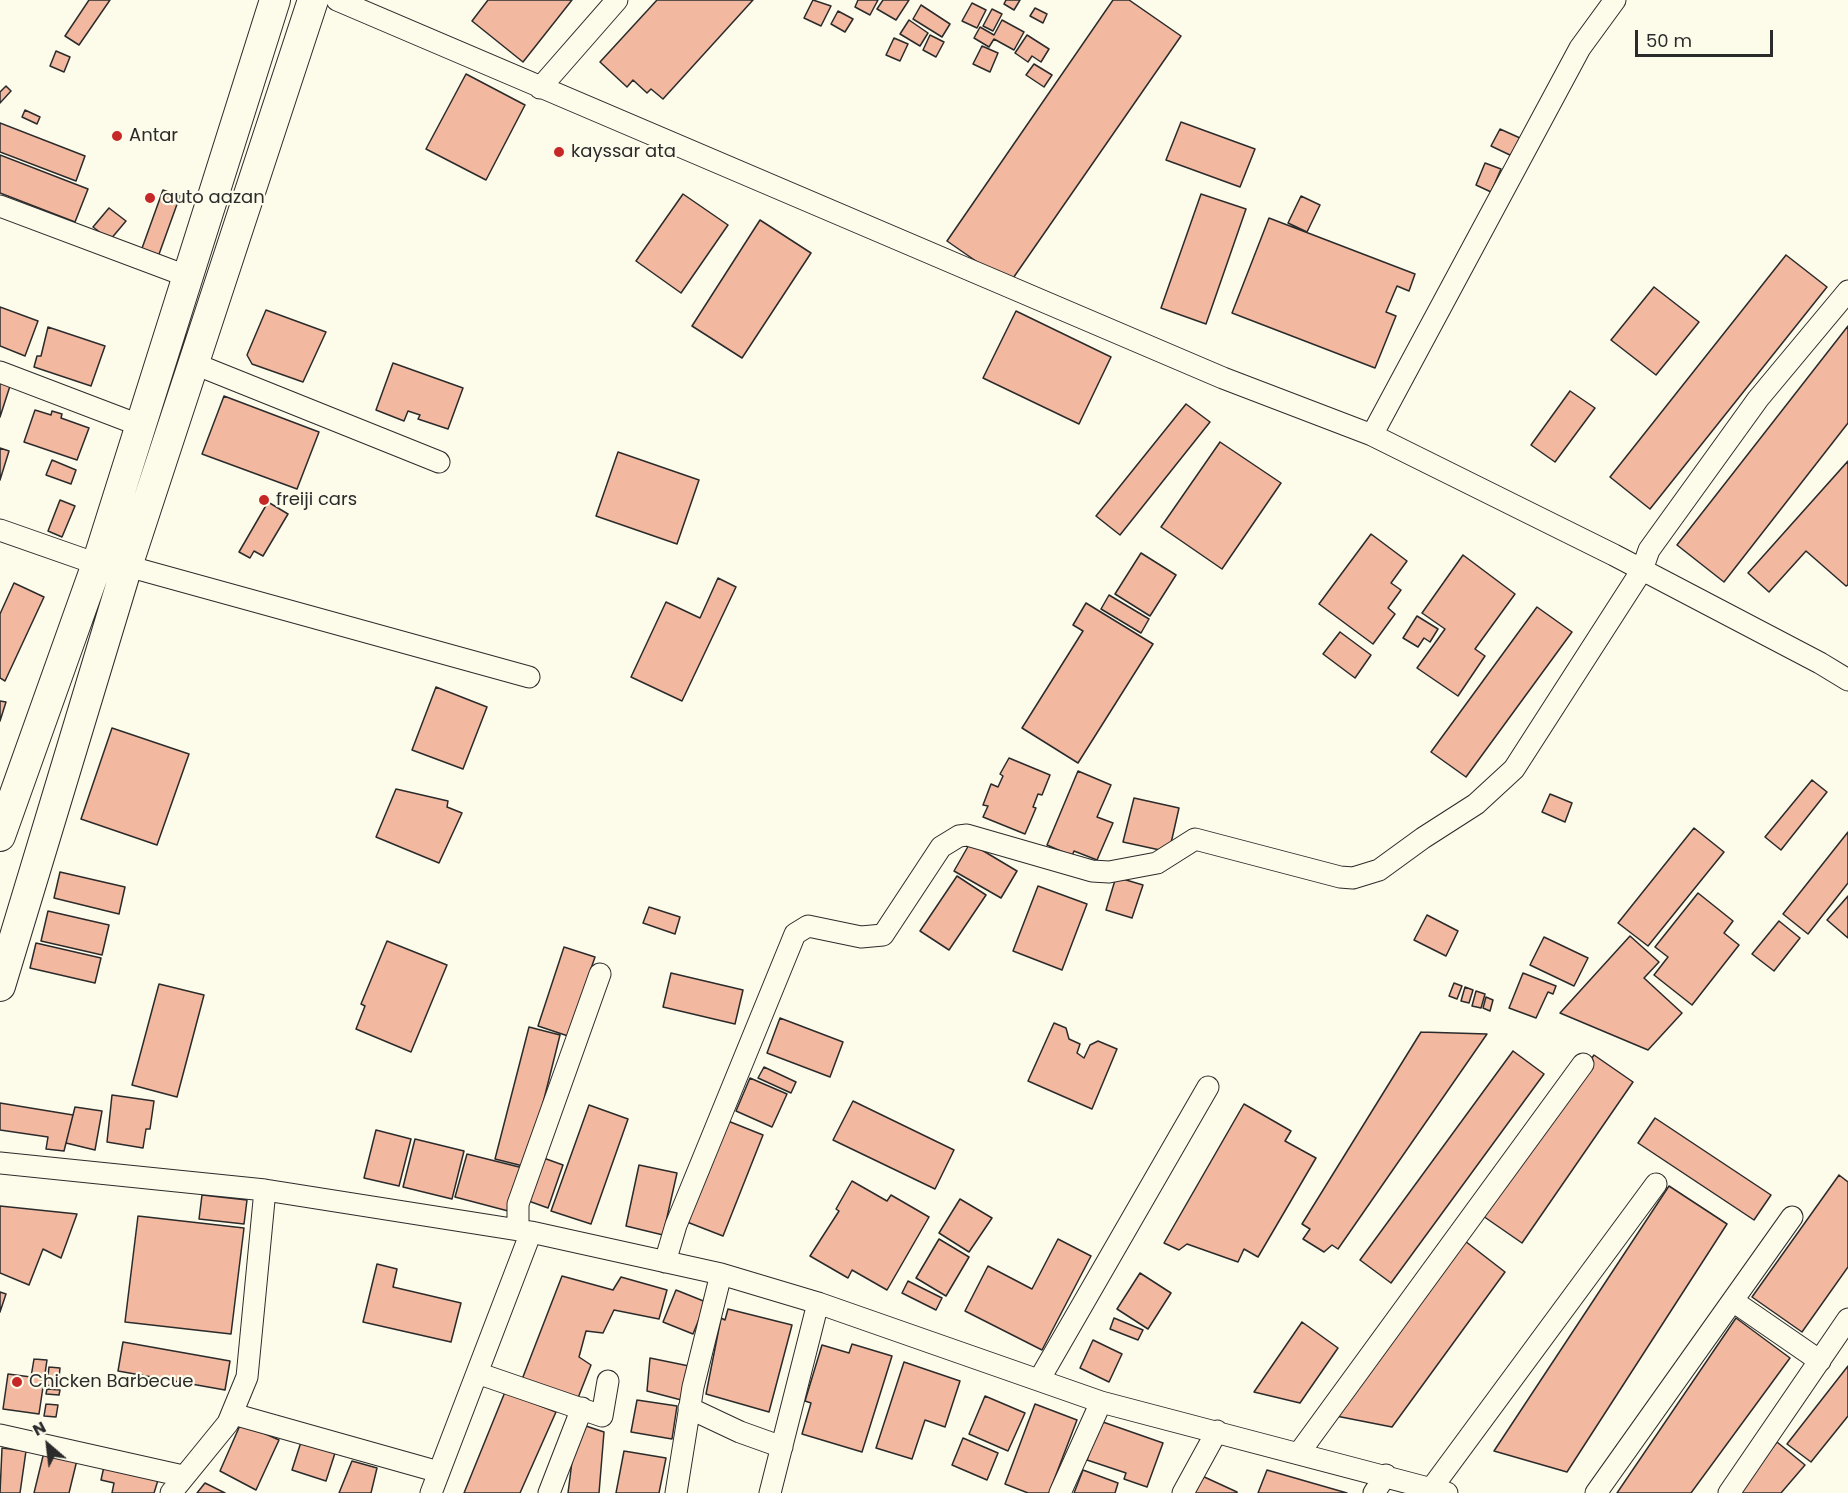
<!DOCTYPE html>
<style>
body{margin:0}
#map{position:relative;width:1848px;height:1493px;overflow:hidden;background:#fdfbea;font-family:Poppins,sans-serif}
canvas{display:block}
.north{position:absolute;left:18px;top:1415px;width:60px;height:60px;-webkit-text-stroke:4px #fdfbea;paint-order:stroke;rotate:332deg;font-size:16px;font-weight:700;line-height:24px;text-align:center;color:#2b2b2b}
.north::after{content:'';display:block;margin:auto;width:21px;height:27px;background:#2b2b2b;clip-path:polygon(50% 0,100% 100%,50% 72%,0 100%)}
.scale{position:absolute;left:1635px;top:30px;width:138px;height:27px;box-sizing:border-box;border:3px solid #2b2b2b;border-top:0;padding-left:8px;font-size:18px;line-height:21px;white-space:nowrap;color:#2b2b2b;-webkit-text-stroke:4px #fdfbea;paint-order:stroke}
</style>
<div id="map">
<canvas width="1848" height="1493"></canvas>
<div class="north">N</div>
<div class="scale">50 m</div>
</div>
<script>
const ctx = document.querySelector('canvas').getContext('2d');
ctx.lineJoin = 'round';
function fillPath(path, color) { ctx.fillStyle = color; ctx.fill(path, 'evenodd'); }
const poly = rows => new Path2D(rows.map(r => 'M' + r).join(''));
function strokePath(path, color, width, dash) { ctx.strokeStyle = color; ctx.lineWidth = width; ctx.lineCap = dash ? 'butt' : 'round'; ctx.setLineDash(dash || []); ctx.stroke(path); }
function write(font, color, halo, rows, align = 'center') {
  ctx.font = font + ' Poppins,sans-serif'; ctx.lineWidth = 4.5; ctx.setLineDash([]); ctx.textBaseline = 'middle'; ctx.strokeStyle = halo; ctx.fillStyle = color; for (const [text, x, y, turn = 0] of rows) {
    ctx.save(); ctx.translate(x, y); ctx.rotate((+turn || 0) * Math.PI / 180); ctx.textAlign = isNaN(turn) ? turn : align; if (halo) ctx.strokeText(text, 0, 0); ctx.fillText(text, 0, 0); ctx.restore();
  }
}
const building = poly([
 [89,0,110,0,79,45,65,36,89,0],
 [488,0,572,0,523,62,472,21,488,0],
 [657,0,753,0,663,99,651,89,647,93,633,80,627,87,600,62,657,0],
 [813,0,831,6,821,26,804,18,813,0],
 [858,0,878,0,870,15,855,7,858,0],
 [883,0,909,0,896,20,877,9,883,0],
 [1006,0,1020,0,1014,10,1004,4,1006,0],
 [1113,0,1129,0,1181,36,1009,284,947,241,1113,0],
 [972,3,986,10,977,28,962,21,972,3],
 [921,5,950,24,942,37,913,19,921,5],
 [1035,8,1047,14,1043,23,1030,16,1035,8],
 [992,9,1002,14,993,31,983,26,992,9],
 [838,11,853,19,845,32,831,24,838,11],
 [909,20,928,33,920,46,900,34,909,20],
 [1002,20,1024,32,1014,50,994,39,989,47,974,38,980,27,994,35,1002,20],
 [930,35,944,42,936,57,923,50,930,35],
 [1027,35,1049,49,1041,62,1032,56,1028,62,1015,53,1027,35],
 [894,38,908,44,900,61,886,55,894,38],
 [982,46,998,53,990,72,973,64,982,46],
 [56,51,70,57,64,72,50,66,56,51],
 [1034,64,1052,75,1044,87,1026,75,1034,64],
 [466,74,525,105,486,180,426,149,466,74],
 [6,86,11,91,0,103,0,92,6,86],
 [25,110,40,117,37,124,22,117,25,110],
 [1181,122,1255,149,1240,187,1166,160,1181,122],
 [0,123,85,156,76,181,0,152,0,123],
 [1500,129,1520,138,1512,156,1491,146,1500,129],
 [0,155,88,189,75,222,0,193,0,155],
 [1485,163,1501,169,1491,192,1476,185,1485,163],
 [163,190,180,196,158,257,141,251,163,190],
 [683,194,728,225,681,293,636,261,683,194],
 [1201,194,1246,209,1206,324,1161,308,1201,194],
 [1301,196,1320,205,1307,232,1288,223,1301,196],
 [109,208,126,221,110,240,93,227,109,208],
 [1269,218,1415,274,1409,291,1397,286,1386,312,1396,316,1375,368,1232,313,1269,218],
 [760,220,811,253,742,358,692,326,760,220],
 [1786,255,1827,287,1650,509,1610,477,1786,255],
 [1654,287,1699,322,1656,375,1611,340,1654,287],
 [0,307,38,321,25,356,0,346,0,307],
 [266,310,326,332,303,382,252,364,247,355,266,310],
 [1016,311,1111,357,1079,424,983,378,1016,311],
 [1848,326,1848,423,1724,582,1677,545,1848,326],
 [48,327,105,346,91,386,34,367,37,356,41,356,48,327],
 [393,363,463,388,448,429,418,419,420,415,408,411,404,421,376,410,393,363],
 [0,383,10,386,0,417,0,383],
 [1570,391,1595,408,1555,462,1531,445,1570,391],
 [224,396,319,432,297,489,202,454,224,396],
 [1186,404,1210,422,1120,535,1096,516,1186,404],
 [35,410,51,415,52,411,62,414,61,418,89,428,77,460,24,442,35,410],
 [1220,442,1281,483,1222,569,1161,527,1220,442],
 [0,448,9,451,0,480,0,448],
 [618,452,699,480,677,544,596,516,618,452],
 [52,460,76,470,71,484,46,475,52,460],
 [1848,461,1848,585,1846,586,1806,551,1769,592,1748,573,1848,461],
 [60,500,75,506,62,537,48,531,60,500],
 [268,502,288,514,263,556,254,551,250,558,239,552,268,502],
 [1371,534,1407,561,1391,583,1401,590,1388,608,1395,614,1373,644,1319,604,1371,534],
 [1141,553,1176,575,1150,616,1115,594,1141,553],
 [1463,555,1515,594,1475,649,1485,656,1458,696,1417,668,1445,629,1422,613,1463,555],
 [718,578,736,587,682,701,631,677,666,602,700,618,718,578],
 [14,583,44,597,5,681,0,678,0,614,14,583],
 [1109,595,1149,619,1141,633,1101,609,1109,595],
 [1086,603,1153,644,1078,763,1022,728,1083,631,1073,625,1086,603],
 [1537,607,1572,632,1466,777,1431,752,1537,607],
 [1417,616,1438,629,1430,642,1424,638,1418,647,1403,638,1417,616],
 [1340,632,1371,655,1355,678,1323,654,1340,632],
 [436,687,487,707,463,769,412,750,436,687],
 [0,701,6,702,0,721,0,701],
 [112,728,189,754,157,845,81,819,112,728],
 [1009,758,1050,775,1042,795,1038,794,1033,807,1036,808,1025,834,983,817,988,806,983,805,991,784,998,787,1003,776,1000,774,1009,758],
 [1078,771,1111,785,1097,817,1113,823,1097,860,1074,851,1072,856,1047,845,1078,771],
 [1812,780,1827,792,1781,850,1765,837,1812,780],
 [396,789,448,801,447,807,462,813,439,863,376,837,396,789],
 [1550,794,1572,803,1565,822,1542,812,1550,794],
 [1134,798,1179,808,1169,852,1123,842,1134,798],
 [1694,828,1724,852,1648,946,1618,923,1694,828],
 [1848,832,1848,883,1808,934,1783,914,1848,832],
 [970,843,1017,871,1001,898,954,871,970,843],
 [60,872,125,887,119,914,54,898,60,872],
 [957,876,986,895,949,950,920,931,957,876],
 [1116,877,1143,885,1132,918,1106,910,1116,877],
 [1038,886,1087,904,1062,970,1013,951,1038,886],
 [1698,893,1733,921,1724,933,1739,945,1692,1005,1654,975,1668,957,1655,947,1698,893],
 [1848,896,1848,938,1827,920,1848,896],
 [649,907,680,917,675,934,643,923,649,907],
 [48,911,109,925,102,955,41,941,48,911],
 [1427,915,1458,931,1446,956,1414,940,1427,915],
 [1779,921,1800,938,1774,971,1752,954,1779,921],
 [1630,936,1659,962,1644,978,1682,1013,1648,1050,1560,1013,1630,936],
 [1544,937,1588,958,1574,986,1530,965,1544,937],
 [387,941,447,965,411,1052,356,1029,365,1006,361,1004,387,941],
 [36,943,101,958,95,983,30,968,36,943],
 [564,947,595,957,568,1036,538,1026,564,947],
 [671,973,743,990,735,1024,663,1007,671,973],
 [1523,973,1556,986,1553,994,1548,992,1536,1018,1509,1008,1523,973],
 [1454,983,1462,986,1457,999,1449,996,1454,983],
 [159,984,204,995,177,1097,132,1085,159,984],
 [1465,987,1473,990,1469,1003,1461,1001,1465,987],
 [1476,991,1485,994,1481,1008,1472,1006,1476,991],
 [1486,997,1493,1000,1490,1011,1483,1008,1486,997],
 [780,1018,843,1042,830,1077,767,1053,780,1018],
 [1054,1023,1066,1028,1069,1039,1080,1044,1077,1053,1084,1058,1090,1045,1098,1041,1117,1049,1092,1109,1028,1081,1054,1023],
 [529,1027,560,1035,527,1167,495,1159,529,1027],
 [1421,1032,1487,1034,1338,1249,1332,1245,1324,1252,1303,1239,1310,1229,1302,1224,1421,1032],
 [1513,1051,1544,1074,1391,1283,1360,1260,1513,1051],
 [1594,1055,1633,1082,1522,1243,1483,1216,1594,1055],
 [764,1067,796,1082,791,1093,758,1078,764,1067],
 [750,1078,787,1094,772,1127,736,1111,750,1078],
 [112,1095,154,1101,150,1129,146,1129,143,1148,107,1142,112,1095],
 [853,1101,954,1150,935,1189,833,1140,853,1101],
 [0,1103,73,1115,64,1151,46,1149,48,1137,0,1130,0,1103],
 [1244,1104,1291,1131,1285,1141,1316,1158,1258,1257,1244,1249,1238,1262,1187,1244,1179,1250,1164,1243,1244,1104],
 [589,1105,628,1119,591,1224,551,1211,589,1105],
 [75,1107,102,1111,95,1150,66,1143,75,1107],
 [1655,1118,1771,1195,1754,1220,1638,1143,1655,1118],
 [728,1121,763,1135,723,1236,687,1222,728,1121],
 [376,1130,411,1139,399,1186,364,1178,376,1130],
 [415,1139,464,1151,452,1199,403,1187,415,1139],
 [467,1154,523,1168,512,1212,455,1197,467,1154],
 [538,1156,563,1165,548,1208,523,1199,538,1156],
 [639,1165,677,1173,663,1235,626,1226,639,1165],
 [1839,1175,1848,1182,1848,1267,1802,1332,1752,1297,1839,1175],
 [852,1181,887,1201,891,1195,929,1217,887,1290,852,1270,848,1278,810,1256,839,1211,836,1209,852,1181],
 [1669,1186,1727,1224,1567,1472,1494,1451,1669,1186],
 [202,1195,247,1200,244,1224,199,1219,202,1195],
 [960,1199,992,1218,969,1252,939,1233,960,1199],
 [0,1206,77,1214,61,1258,43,1249,29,1285,0,1273,0,1206],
 [138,1216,244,1228,231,1334,125,1322,138,1216],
 [939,1239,969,1257,946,1296,916,1278,939,1239],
 [1058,1239,1091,1256,1042,1350,965,1311,988,1266,1032,1289,1058,1239],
 [1465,1241,1505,1272,1392,1427,1336,1416,1465,1241],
 [377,1264,397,1269,393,1287,461,1303,451,1342,363,1322,377,1264],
 [1140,1273,1171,1293,1148,1329,1117,1309,1140,1273],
 [562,1276,613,1290,621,1277,667,1290,659,1319,614,1310,603,1333,586,1331,579,1357,591,1365,576,1403,521,1382,562,1276],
 [908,1281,942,1298,936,1310,902,1293,908,1281],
 [676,1290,706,1302,693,1334,663,1322,676,1290],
 [0,1292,6,1294,0,1312,0,1292],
 [728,1309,792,1325,769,1412,706,1394,721,1318,725,1320,728,1309],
 [1114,1318,1143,1330,1138,1340,1110,1329,1114,1318],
 [1736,1318,1790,1358,1691,1493,1617,1493,1736,1318],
 [1302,1322,1338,1348,1300,1403,1254,1392,1302,1322],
 [1093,1340,1122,1354,1109,1382,1080,1368,1093,1340],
 [123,1342,230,1361,225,1390,118,1371,123,1342],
 [852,1344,892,1356,862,1452,802,1434,811,1403,805,1401,822,1345,849,1353,852,1344],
 [650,1358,689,1366,685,1401,647,1391,650,1358],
 [34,1359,47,1360,39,1414,3,1409,8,1374,31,1377,34,1359],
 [904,1362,960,1381,945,1427,925,1420,912,1459,876,1448,904,1362],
 [1848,1366,1848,1416,1811,1462,1787,1444,1848,1366],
 [49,1367,60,1368,58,1387,47,1385,49,1367],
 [47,1389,60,1390,59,1395,46,1394,47,1389],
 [505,1392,556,1412,520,1493,464,1493,505,1392],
 [985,1396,1025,1413,1008,1451,969,1434,985,1396],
 [637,1400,677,1406,672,1439,631,1432,637,1400],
 [46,1404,58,1405,56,1417,44,1416,46,1404],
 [1035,1404,1077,1420,1049,1493,1028,1493,1005,1484,1035,1404],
 [1100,1421,1163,1443,1147,1487,1124,1479,1126,1473,1087,1460,1100,1421],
 [241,1423,279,1440,256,1490,220,1471,241,1423],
 [580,1424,604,1432,599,1493,568,1493,575,1438,580,1424],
 [963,1438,998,1453,987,1480,952,1465,963,1438],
 [302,1439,336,1450,326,1481,292,1470,302,1439],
 [1777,1442,1805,1465,1781,1493,1734,1493,1777,1442],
 [2,1448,26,1451,20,1493,0,1493,2,1448],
 [624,1451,666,1458,659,1493,616,1493,624,1451],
 [44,1452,77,1460,69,1493,34,1493,44,1452],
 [352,1461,377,1468,371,1493,339,1493,352,1461],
 [105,1462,159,1477,154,1493,112,1493,114,1483,101,1480,105,1462],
 [1083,1470,1118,1483,1115,1493,1074,1493,1083,1470],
 [1267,1470,1347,1493,1258,1493,1267,1470],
 [1200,1475,1237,1492,1237,1493,1191,1493,1200,1475],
 [205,1483,225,1493,197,1493,205,1483]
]);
fillPath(building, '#f2b8a0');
strokePath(building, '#2b2b2b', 1.5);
const minor = poly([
 [337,0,1223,378,1372,435,1614,555,1820,663,1848,680],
 [540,88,617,0],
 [0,206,189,277],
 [195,364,439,462],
 [0,372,139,425],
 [1372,435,1580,48,1615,0],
 [0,530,97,564],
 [127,566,529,677],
 [0,1163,265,1190,531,1232,721,1274,818,1303,1101,1402,1447,1493],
 [518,1230,518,1204,600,974],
 [665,1262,676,1225,795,934,808,926,861,937,883,935,941,847,959,836,967,835,1092,871,1109,872,1157,863,1195,839,1340,877,1353,878,1379,870,1423,838,1476,804,1514,769,1642,570,1649,550,1758,399,1848,291],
 [1733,1301,1820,1361],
 [477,1373,602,1416,608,1381],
 [1039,1380,1208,1087],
 [689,1408,740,1432,782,1447],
 [233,1414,439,1472],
 [0,1435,183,1476],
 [1299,1453,1583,1064],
 [1431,1489,1656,1184],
 [171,1493,228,1423,247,1377,265,1190],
 [431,1493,531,1232],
 [549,1493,582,1408],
 [676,1493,693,1387,721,1274],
 [770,1493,818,1303],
 [1060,1493,1101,1402],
 [1183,1493,1217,1431],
 [1374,1493,1386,1475],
 [1596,1493,1792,1217],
 [1729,1493,1848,1319]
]);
const highway = poly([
 [0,836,97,564,275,0],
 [0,986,127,566,313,0]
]);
strokePath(minor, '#2b2b2b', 23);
strokePath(highway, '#2b2b2b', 32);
strokePath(minor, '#fdfbea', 21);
strokePath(highway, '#fdfbea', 30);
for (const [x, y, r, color] of [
 [117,136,6,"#c62828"],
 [559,152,6,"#c62828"],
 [150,198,6,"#c62828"],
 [264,500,6,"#c62828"],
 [17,1382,6,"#c62828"]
]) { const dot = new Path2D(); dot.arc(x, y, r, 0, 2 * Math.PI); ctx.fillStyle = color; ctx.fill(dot); strokePath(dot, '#fdfbea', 2); }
write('18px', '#2b2b2b', '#fdfbea', [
 ["Antar",129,136],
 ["kayssar ata",571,152],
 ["auto aazan",162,198],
 ["freiji cars",276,500],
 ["Chicken Barbecue",29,1382]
], 'left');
</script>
